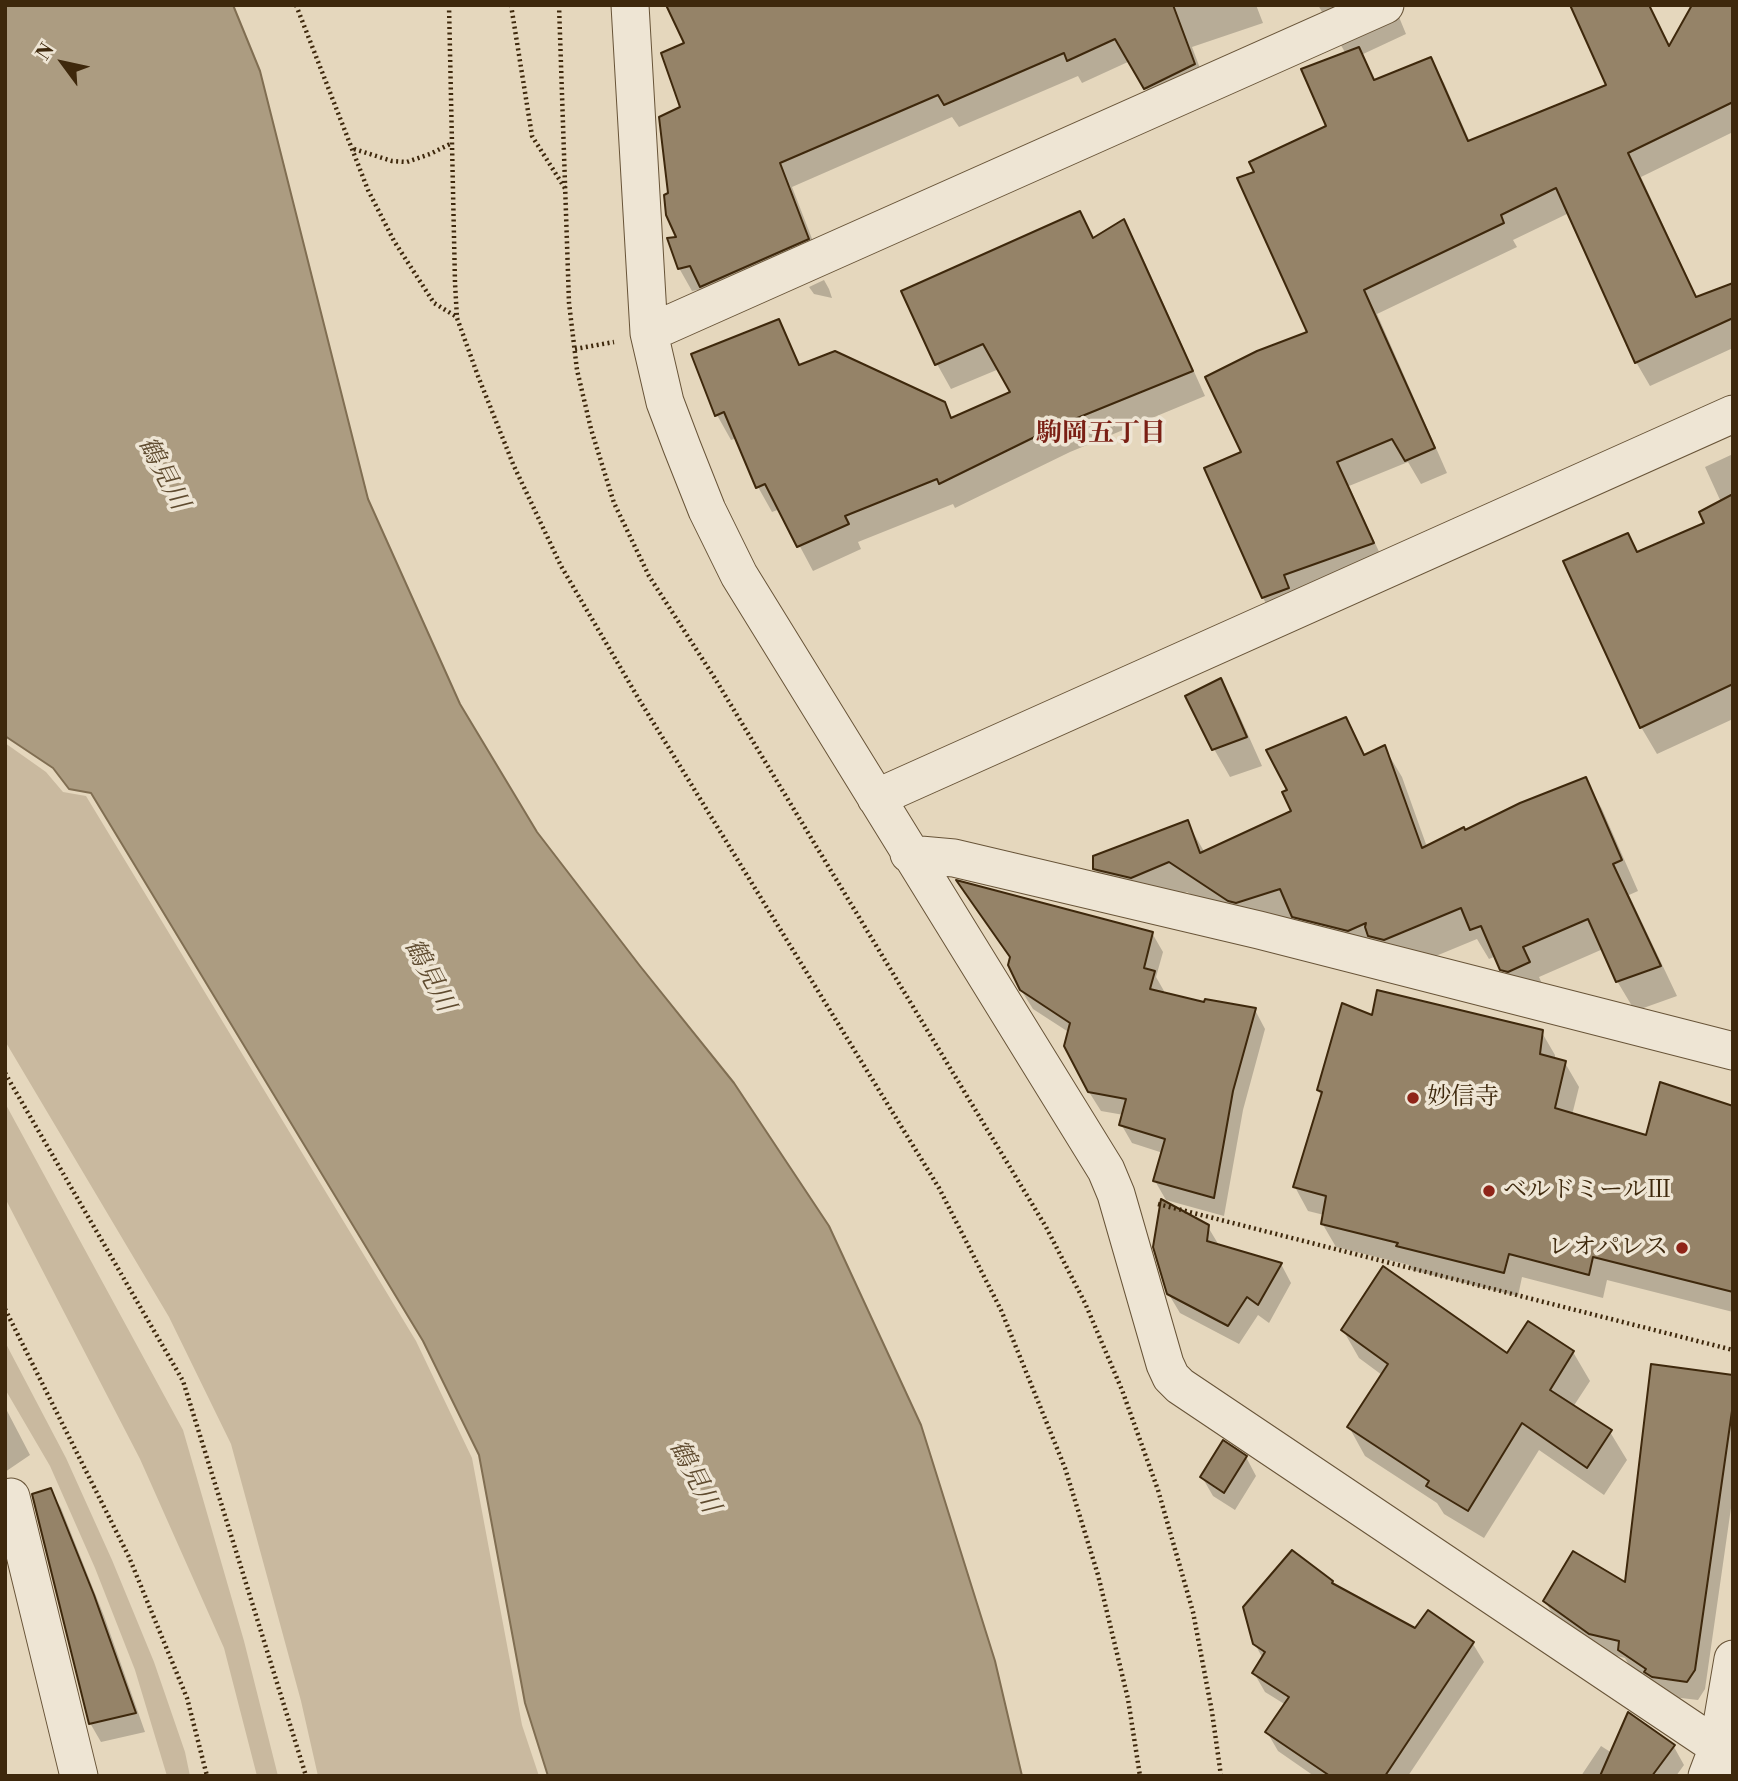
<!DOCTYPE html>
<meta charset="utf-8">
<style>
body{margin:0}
#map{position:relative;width:1738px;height:1781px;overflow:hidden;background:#e5d7bd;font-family:"Libre Bodoni",serif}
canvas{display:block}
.frame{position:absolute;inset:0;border:7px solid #3e280c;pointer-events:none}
.north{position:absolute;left:28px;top:28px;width:70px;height:70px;-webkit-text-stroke:5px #eee5d4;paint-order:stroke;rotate:303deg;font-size:19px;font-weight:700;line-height:28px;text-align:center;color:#3e280c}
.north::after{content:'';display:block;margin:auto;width:24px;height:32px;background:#3e280c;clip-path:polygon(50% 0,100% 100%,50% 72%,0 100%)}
</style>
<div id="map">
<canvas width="1738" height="1781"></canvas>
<div class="frame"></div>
<div class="north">N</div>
</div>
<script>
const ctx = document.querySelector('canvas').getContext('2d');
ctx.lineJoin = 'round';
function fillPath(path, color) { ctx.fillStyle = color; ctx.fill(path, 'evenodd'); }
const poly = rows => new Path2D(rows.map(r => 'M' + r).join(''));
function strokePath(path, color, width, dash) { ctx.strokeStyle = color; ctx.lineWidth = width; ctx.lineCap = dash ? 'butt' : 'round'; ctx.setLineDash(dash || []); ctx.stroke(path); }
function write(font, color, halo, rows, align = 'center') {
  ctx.font = font + ' "Libre Bodoni","Noto Serif JP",serif'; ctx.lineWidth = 7; ctx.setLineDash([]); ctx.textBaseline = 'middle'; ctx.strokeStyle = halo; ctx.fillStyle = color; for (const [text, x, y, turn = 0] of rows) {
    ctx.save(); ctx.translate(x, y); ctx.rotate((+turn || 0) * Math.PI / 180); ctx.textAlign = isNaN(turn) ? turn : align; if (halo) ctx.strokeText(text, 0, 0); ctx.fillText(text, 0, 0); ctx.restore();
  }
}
fillPath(poly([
 [5,743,46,772,63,792,86,796,416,1341,472,1458,522,1725,539,1776,318,1776,301,1701,231,1444,169,1317,5,1041],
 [5,1103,183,1430,244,1641,278,1776,257,1776,224,1648,140,1459,5,1198],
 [5,1342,66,1458,112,1560,154,1662,185,1752,190,1776,167,1776,135,1670,95,1568,50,1466,5,1389]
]), '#c9b99f');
const water = poly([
 [5,5,233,5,260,71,368,499,460,704,537,832,640,966,734,1083,829,1226,921,1425,995,1661,1022,1776,548,1776,525,1703,479,1455,423,1341,91,793,69,789,53,768,5,736,5,5]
]);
fillPath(water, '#ac9c81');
strokePath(water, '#806e52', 2);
fillPath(poly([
 [668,5,1256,5,1263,23,1192,47,1207,87,1159,111,1130,61,1082,83,1078,76,959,127,952,117,792,187,821,262,715,309,703,289,692,291,679,268,679,238,670,194,682,108,686,44],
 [1318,5,1394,5,1406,34,1361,55,1375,81,1430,59,1444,83,1470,142,1609,86,1649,5,1670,48,1733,5,1733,132,1641,177,1697,298,1733,285,1733,348,1650,386,1636,362,1569,213,1513,240,1517,247,1377,314,1447,473,1421,484,1408,462,1349,486,1386,567,1277,622,1263,598,1206,469,1243,452,1310,333,1256,173,1329,127,1346,54],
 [1079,213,1094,239,1124,222,1138,247,1205,396,1070,452,955,508,953,504,858,542,861,549,813,571,780,509,772,512,758,487,737,438,731,440,717,415,697,364,778,321,801,366,943,403,953,419,1012,392,999,369,951,389,937,364,904,291],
 [824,280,829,289,832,298,814,294,809,287],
 [1733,454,1733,719,1657,754,1641,727,1638,553,1706,524,1721,502,1705,467],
 [1220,680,1236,708,1262,766,1230,777,1214,749],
 [1345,720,1365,756,1384,747,1402,777,1427,847,1585,779,1602,809,1638,891,1629,895,1677,996,1635,1011,1617,981,1603,949,1539,977,1546,992,1520,1000,1496,956,1489,959,1477,939,1402,970,1311,947,1295,919,1254,933,1246,931,1187,892,1149,908,1112,899,1095,869,1187,822,1205,853,1293,812,1290,791],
 [960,883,1152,933,1163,952,1156,977,1164,991,1164,994,1205,1004,1255,1010,1265,1029,1243,1110,1224,1216,1166,1200,1155,1181,1163,1153,1132,1143,1121,1124,1124,1115,1101,1111,1089,1092,1070,1033,1033,1009,1021,990,1012,959],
 [1373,1018,1541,1031,1555,1055,1555,1060,1565,1063,1579,1087,1572,1115,1647,1137,1733,1108,1733,1312,1607,1280,1603,1298,1522,1277,1518,1296,1412,1270,1409,1265,1336,1247,1322,1223,1324,1215,1308,1211,1295,1187,1322,1097,1318,1090],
 [1208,1227,1220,1247,1281,1264,1291,1283,1269,1323,1258,1315,1239,1344,1180,1313,1168,1293],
 [1343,1330,1508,1356,1573,1352,1590,1381,1573,1407,1610,1432,1627,1460,1604,1495,1539,1450,1484,1538,1444,1514,1437,1503,1365,1456,1349,1427,1382,1375,1359,1358],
 [1733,1377,1733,1494,1705,1689,1698,1700,1664,1696,1631,1669,1625,1658,1602,1652,1556,1620,1545,1601,1627,1585],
 [5,1407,30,1455,5,1472],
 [1246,1457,1256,1476,1235,1510,1213,1496,1202,1477],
 [50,1490,61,1508,104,1616,145,1732,101,1742,90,1723],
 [1332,1582,1334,1586,1416,1631,1473,1644,1484,1662,1408,1776,1314,1776,1278,1751,1267,1732,1286,1705,1265,1692,1254,1673,1263,1659,1255,1644],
 [1601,1746,1612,1753,1674,1747,1684,1765,1676,1776,1581,1776]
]), '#0003');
const building = poly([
 [666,5,1173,5,1195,64,1144,89,1115,39,1067,61,1064,53,944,105,938,95,780,163,809,239,700,287,690,266,678,269,667,238,676,237,666,215,664,195,668,193,659,117,680,107,661,53,684,43,666,5],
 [1570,5,1649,5,1669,46,1692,5,1733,5,1733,102,1628,153,1696,297,1733,283,1733,318,1635,363,1556,188,1501,215,1504,223,1364,290,1435,448,1405,461,1392,439,1337,462,1374,543,1284,575,1289,588,1262,598,1204,468,1241,452,1205,377,1257,351,1307,332,1237,178,1254,172,1249,162,1326,126,1301,69,1359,47,1374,80,1431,57,1468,141,1606,85,1570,5],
 [1080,211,1093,238,1124,219,1193,371,1055,427,939,484,937,479,845,516,849,524,797,547,765,484,756,488,724,412,715,416,691,354,779,319,799,365,835,351,945,402,951,418,1010,392,983,344,935,365,901,291,1080,211],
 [1733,494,1733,684,1640,728,1563,561,1628,533,1637,552,1704,523,1699,512,1733,494],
 [1221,678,1247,737,1212,750,1185,696,1221,678],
 [1346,717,1364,755,1385,745,1422,848,1464,827,1465,830,1520,803,1586,777,1622,860,1613,864,1661,966,1616,982,1588,919,1523,947,1530,962,1508,972,1500,970,1481,926,1470,930,1461,908,1384,940,1368,936,1365,927,1366,923,1348,931,1292,917,1280,889,1236,903,1228,901,1169,862,1131,878,1093,869,1093,856,1188,820,1200,853,1291,811,1282,792,1287,790,1266,750,1346,717],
 [956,880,1153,932,1144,968,1155,971,1150,989,1204,1002,1205,999,1256,1008,1233,1091,1214,1198,1153,1181,1165,1139,1119,1125,1126,1099,1088,1092,1064,1046,1070,1023,1020,990,1008,965,1010,957,956,880],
 [1377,990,1543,1030,1540,1054,1566,1061,1555,1108,1646,1135,1660,1082,1733,1106,1733,1292,1593,1257,1589,1275,1509,1254,1504,1273,1396,1246,1398,1243,1321,1224,1326,1196,1293,1187,1322,1092,1317,1090,1342,1003,1372,1015,1377,990],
 [1161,1199,1209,1225,1207,1241,1282,1263,1258,1305,1247,1297,1228,1326,1167,1294,1153,1247,1161,1199],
 [1383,1266,1507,1353,1528,1321,1574,1351,1550,1390,1612,1430,1587,1468,1522,1423,1468,1511,1426,1486,1429,1481,1347,1427,1388,1364,1341,1330,1383,1266],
 [1651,1364,1733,1375,1733,1404,1695,1670,1687,1682,1652,1677,1644,1672,1646,1669,1618,1650,1619,1641,1589,1634,1543,1601,1573,1551,1625,1582,1651,1364],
 [1223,1440,1247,1456,1224,1493,1200,1477,1223,1440],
 [51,1488,94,1595,136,1713,89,1724,32,1494,51,1488],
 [1292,1550,1333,1581,1332,1583,1415,1628,1428,1610,1474,1642,1385,1776,1330,1776,1265,1732,1289,1697,1252,1673,1265,1652,1253,1644,1243,1607,1292,1550],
 [1628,1712,1675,1745,1652,1776,1600,1776,1628,1712]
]);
fillPath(building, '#958368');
strokePath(building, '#3e280c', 2);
const street = poly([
 [630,5,649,333,665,402,682,447,707,510,739,575,1106,1170,1116,1194,1165,1364,1171,1377,1180,1386,1718,1747],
 [649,333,1385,5],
 [876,798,1733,414],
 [909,854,954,858,1259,930,1733,1051],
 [11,1497,79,1776],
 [1707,1776,1718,1747,1733,1659]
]);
const secondary = poly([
 [1718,1747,1733,1757]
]);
strokePath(street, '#685438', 39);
strokePath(secondary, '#3e280c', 41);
strokePath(poly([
 [296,5,368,190,394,241,434,303,457,317],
 [449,5,455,283,457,318,478,376,513,464,561,566,640,701,939,1188,1001,1310,1065,1468,1098,1575,1128,1699,1140,1776],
 [511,5,532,136,566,190],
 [559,5,569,303,577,370,591,429,614,503,649,576,714,677,1046,1227,1085,1303,1122,1390,1158,1490,1193,1612,1212,1712,1221,1776],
 [354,149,392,161,407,162,430,154,452,143],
 [575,349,614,342],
 [5,1073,183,1381,306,1776],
 [1158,1204,1733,1350],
 [5,1309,129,1557,187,1698,207,1776]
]), '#3e280c', 4.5, [2, 3.5]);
strokePath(street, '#eee5d4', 37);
strokePath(secondary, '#eee5d4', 38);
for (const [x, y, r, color] of [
 [1413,1098,7,"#8f2418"],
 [1489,1191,7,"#8f2418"],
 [1682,1248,7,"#8f2418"]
]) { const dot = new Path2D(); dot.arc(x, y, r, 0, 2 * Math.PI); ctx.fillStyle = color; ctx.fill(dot); strokePath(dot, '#eee5d4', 2.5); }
write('24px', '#3e280c', '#eee5d4', [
 ["妙信寺",1427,1098],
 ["ベルドミールⅢ",1503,1191],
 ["レオパレス",1668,1248,"right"]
], 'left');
write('bold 26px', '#7a1f14', '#eee5d4', [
 ["駒岡五丁目",1101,435]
]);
write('italic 26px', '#5f4b2f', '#eee5d4', [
 ["鶴見川",162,474,62],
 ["鶴見川",428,976,62],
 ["鶴見川",693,1477,62]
]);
</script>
